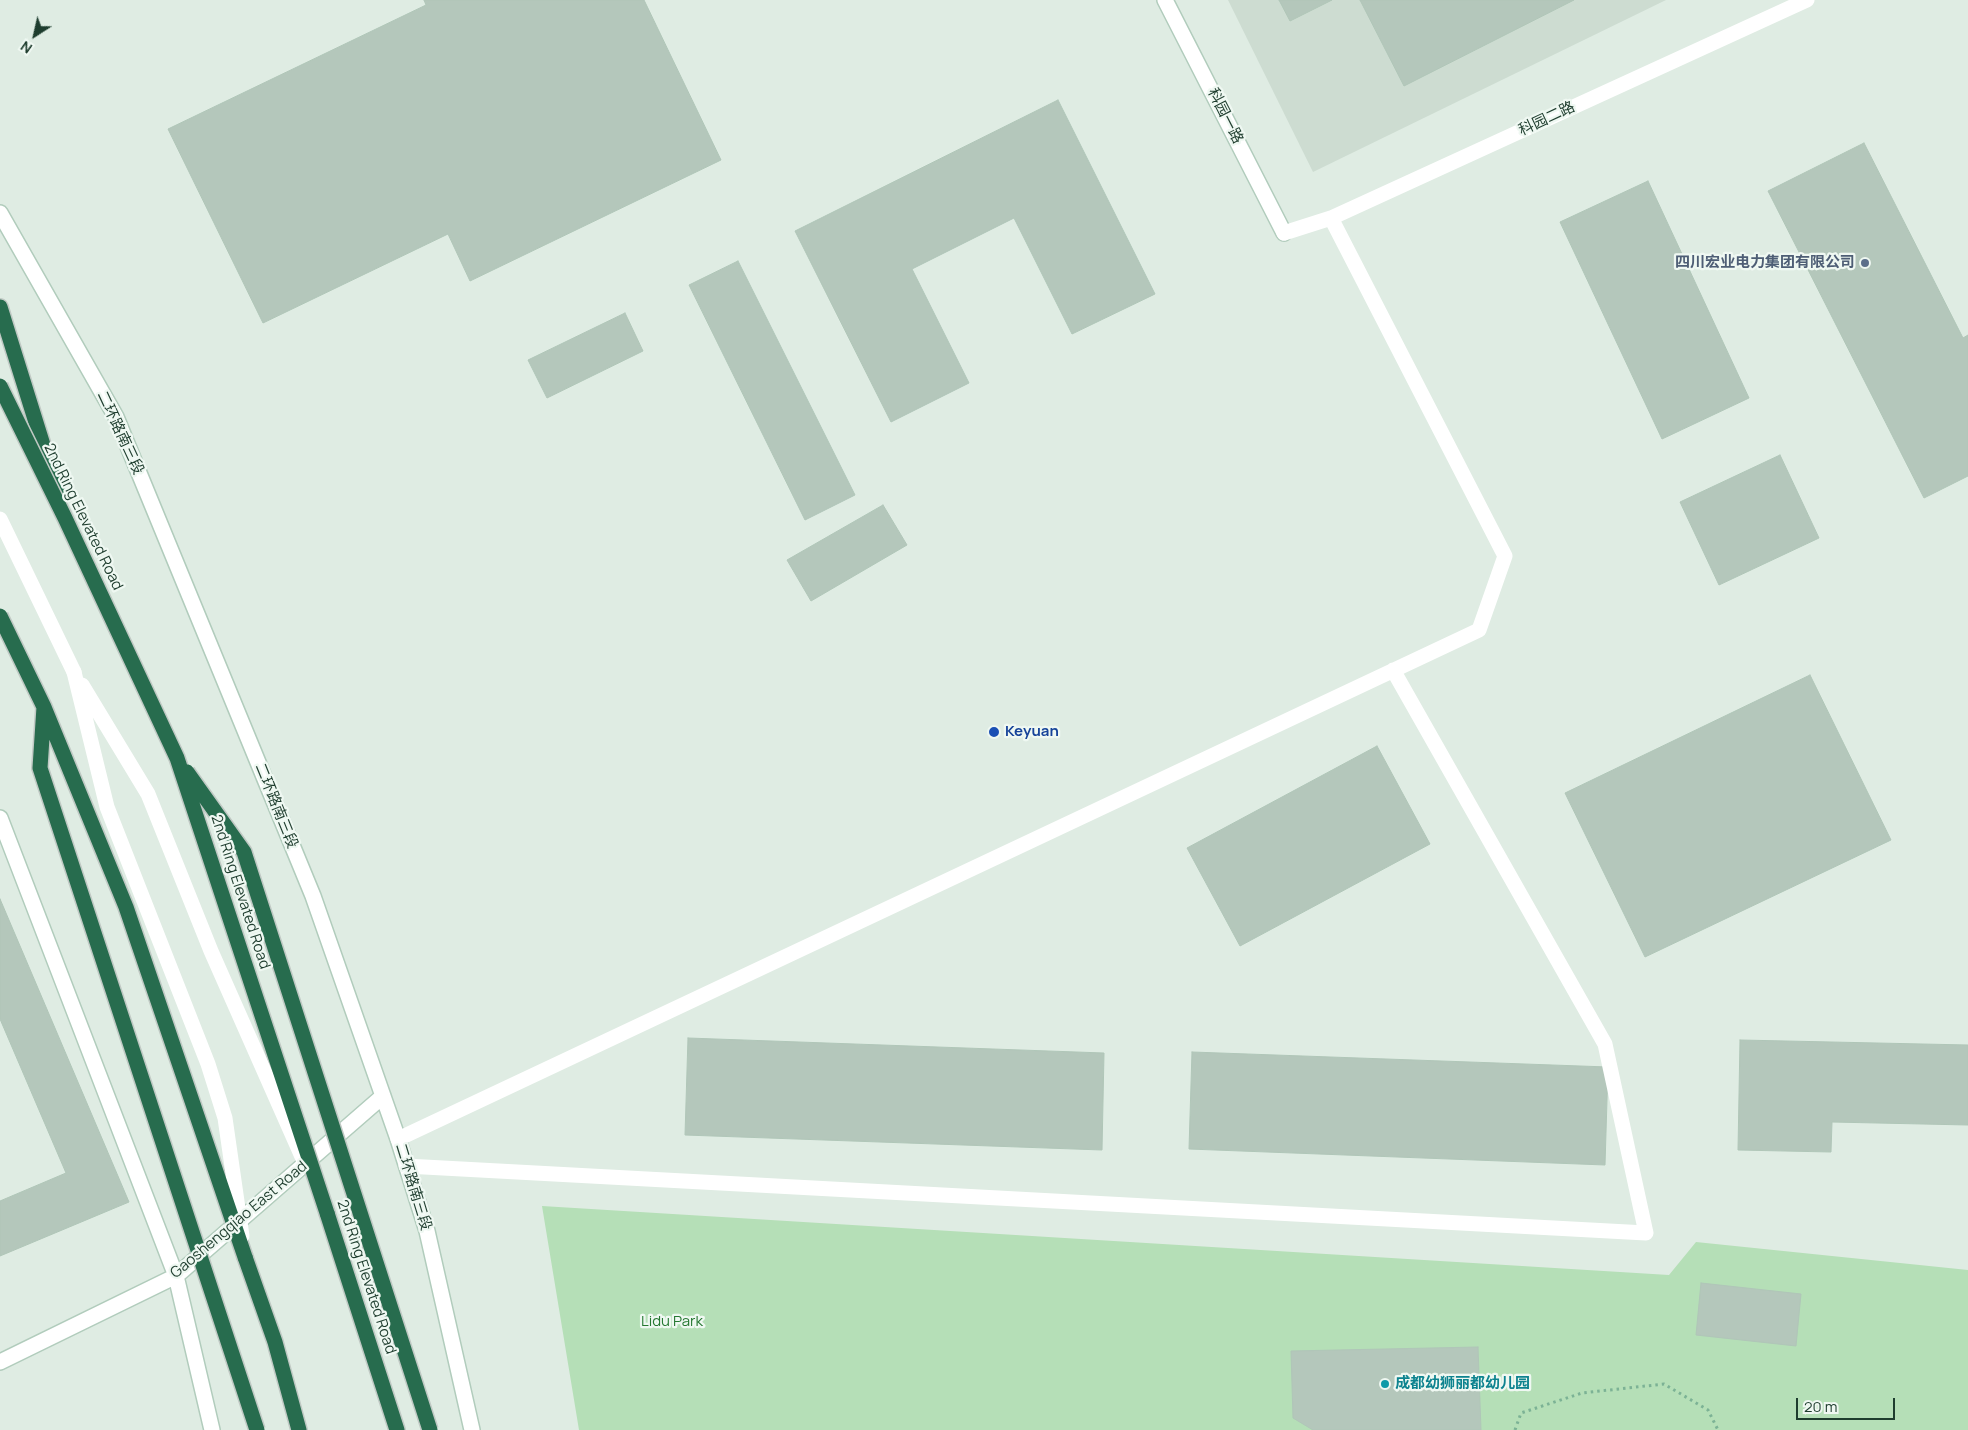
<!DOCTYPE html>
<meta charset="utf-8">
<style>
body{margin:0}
#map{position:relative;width:1968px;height:1430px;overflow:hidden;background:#dfece3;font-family:Manrope,sans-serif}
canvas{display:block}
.north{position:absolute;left:10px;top:10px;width:50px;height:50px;-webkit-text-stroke:4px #eff8f2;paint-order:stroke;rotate:215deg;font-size:14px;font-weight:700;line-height:20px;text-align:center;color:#1e3d2e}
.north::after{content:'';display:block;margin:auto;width:18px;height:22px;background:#1e3d2e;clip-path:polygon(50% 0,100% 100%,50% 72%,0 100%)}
.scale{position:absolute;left:1796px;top:1398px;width:99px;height:22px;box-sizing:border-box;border:2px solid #1e3d2e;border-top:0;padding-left:6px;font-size:15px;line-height:18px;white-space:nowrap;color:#1e3d2e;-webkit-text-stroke:4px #eff8f2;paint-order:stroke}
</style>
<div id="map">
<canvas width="1968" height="1430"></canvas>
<div class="north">N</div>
<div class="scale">20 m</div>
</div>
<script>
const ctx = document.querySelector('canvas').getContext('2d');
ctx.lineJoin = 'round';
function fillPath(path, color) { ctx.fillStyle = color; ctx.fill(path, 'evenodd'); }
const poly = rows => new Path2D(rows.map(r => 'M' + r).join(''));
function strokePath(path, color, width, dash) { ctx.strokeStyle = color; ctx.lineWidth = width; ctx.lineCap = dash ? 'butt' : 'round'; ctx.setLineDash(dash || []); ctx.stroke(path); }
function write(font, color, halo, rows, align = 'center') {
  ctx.font = font + ' Manrope,"Noto Sans SC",sans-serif'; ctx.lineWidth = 4.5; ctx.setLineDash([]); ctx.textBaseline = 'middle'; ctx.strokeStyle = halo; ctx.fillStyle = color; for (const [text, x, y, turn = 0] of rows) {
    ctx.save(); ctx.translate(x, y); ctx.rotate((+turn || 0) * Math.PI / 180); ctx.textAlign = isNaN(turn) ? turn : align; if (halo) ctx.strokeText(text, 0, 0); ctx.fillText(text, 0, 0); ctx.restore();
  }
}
fillPath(poly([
 [1228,0,1666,0,1313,172]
]), '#cddcd1');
fillPath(poly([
 [542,1206,1669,1275,1696,1242,1968,1270,1968,1430,579,1430]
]), '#b5dfb7');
const building = poly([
 [424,0,644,0,721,160,470,281,448,234,263,323,168,129,426,5,424,0],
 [1279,0,1332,0,1290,21,1279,0],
 [1360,0,1574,0,1404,86,1360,0],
 [1058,100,1155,294,1072,334,1014,218,912,269,969,383,891,422,795,231,1058,100],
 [1864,143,1963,338,1968,335,1968,476,1924,498,1768,191,1864,143],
 [1648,181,1749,398,1662,439,1560,222,1648,181],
 [738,261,855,495,805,520,689,285,738,261],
 [625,313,643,351,547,398,528,360,625,313],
 [1780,455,1819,538,1719,585,1680,502,1780,455],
 [883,505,907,545,811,601,787,560,883,505],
 [1810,675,1891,840,1645,957,1565,793,1810,675],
 [1377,746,1430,844,1240,946,1187,848,1377,746],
 [0,899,129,1202,0,1256,0,1201,66,1173,0,1019,0,899],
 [688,1038,1104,1053,1102,1150,685,1135,688,1038],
 [1740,1040,1968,1045,1968,1125,1832,1122,1831,1152,1738,1150,1740,1040],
 [1192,1052,1608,1067,1605,1165,1189,1149,1192,1052],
 [1701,1283,1801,1294,1796,1346,1696,1335,1701,1283],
 [1478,1347,1481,1430,1313,1430,1293,1418,1291,1351,1478,1347]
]);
fillPath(building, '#b4c7bb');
strokePath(building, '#b0c6b8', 1);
const secondary = poly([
 [1165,0,1284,233],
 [0,213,116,417,313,896,398,1139,427,1231,472,1430],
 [0,818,176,1276,212,1430],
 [0,1362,176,1276,383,1096]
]);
const highway = poly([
 [0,307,58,493],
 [327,1213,397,1430],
 [245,1257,275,1342,299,1430]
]);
strokePath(secondary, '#b1ccbc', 18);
strokePath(highway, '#c0c9c4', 18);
strokePath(poly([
 [1515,1430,1521,1413,1582,1393,1664,1384,1708,1410,1718,1430]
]), '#7cb295', 3, [2.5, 4]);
strokePath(poly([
 [0,519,74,672]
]), '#fff', 15);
strokePath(poly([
 [1284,233,1331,218,1807,0],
 [398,1139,1479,630,1505,556,1331,218],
 [406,1166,1646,1233,1605,1044,1393,670]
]), '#fff', 15);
strokePath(secondary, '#fff', 15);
strokePath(highway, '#276c4e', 15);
const highwayBridge = poly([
 [0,386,65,518,177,758,327,1213],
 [0,616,44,707,126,907,245,1257],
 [44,707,40,768,257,1430],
 [187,772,244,852,430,1430]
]);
strokePath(highwayBridge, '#c0c9c4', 18, []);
strokePath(poly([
 [74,672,107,807,208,1064,225,1118,242,1236],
 [82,685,148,794,211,951,303,1159]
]), '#fff', 15);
strokePath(highwayBridge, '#276c4e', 15);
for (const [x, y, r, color] of [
 [1865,263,5,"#5c6f8a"],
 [994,732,6,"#1a4fb4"],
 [1385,1384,5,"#0f9aa8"]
]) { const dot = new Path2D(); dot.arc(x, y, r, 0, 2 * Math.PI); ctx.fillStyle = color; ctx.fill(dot); strokePath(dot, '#eff8f2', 2); }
write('15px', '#1e3d2e', '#eff8f2', [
 ["科园一路",1225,116,63],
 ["科园二路",1547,119,-25],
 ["二环路南三段",120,433,65],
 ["2nd Ring Elevated Road",83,517,64],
 ["二环路南三段",276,806,68],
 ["2nd Ring Elevated Road",240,892,72],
 ["二环路南三段",413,1187,73],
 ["Gaoshengqiao East Road",239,1220,-40],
 ["2nd Ring Elevated Road",366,1277,72]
]);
write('bold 15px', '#4e5e75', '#eff8f2', [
 ["四川宏业电力集团有限公司",1855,263]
], 'right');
write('bold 15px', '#164399', '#eff8f2', [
 ["Keyuan",1005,732]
], 'left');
write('15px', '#257831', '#eff8f2', [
 ["Lidu Park",672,1322]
]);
write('bold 15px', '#0d838f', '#eff8f2', [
 ["成都幼狮丽都幼儿园",1395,1384]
], 'left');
</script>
